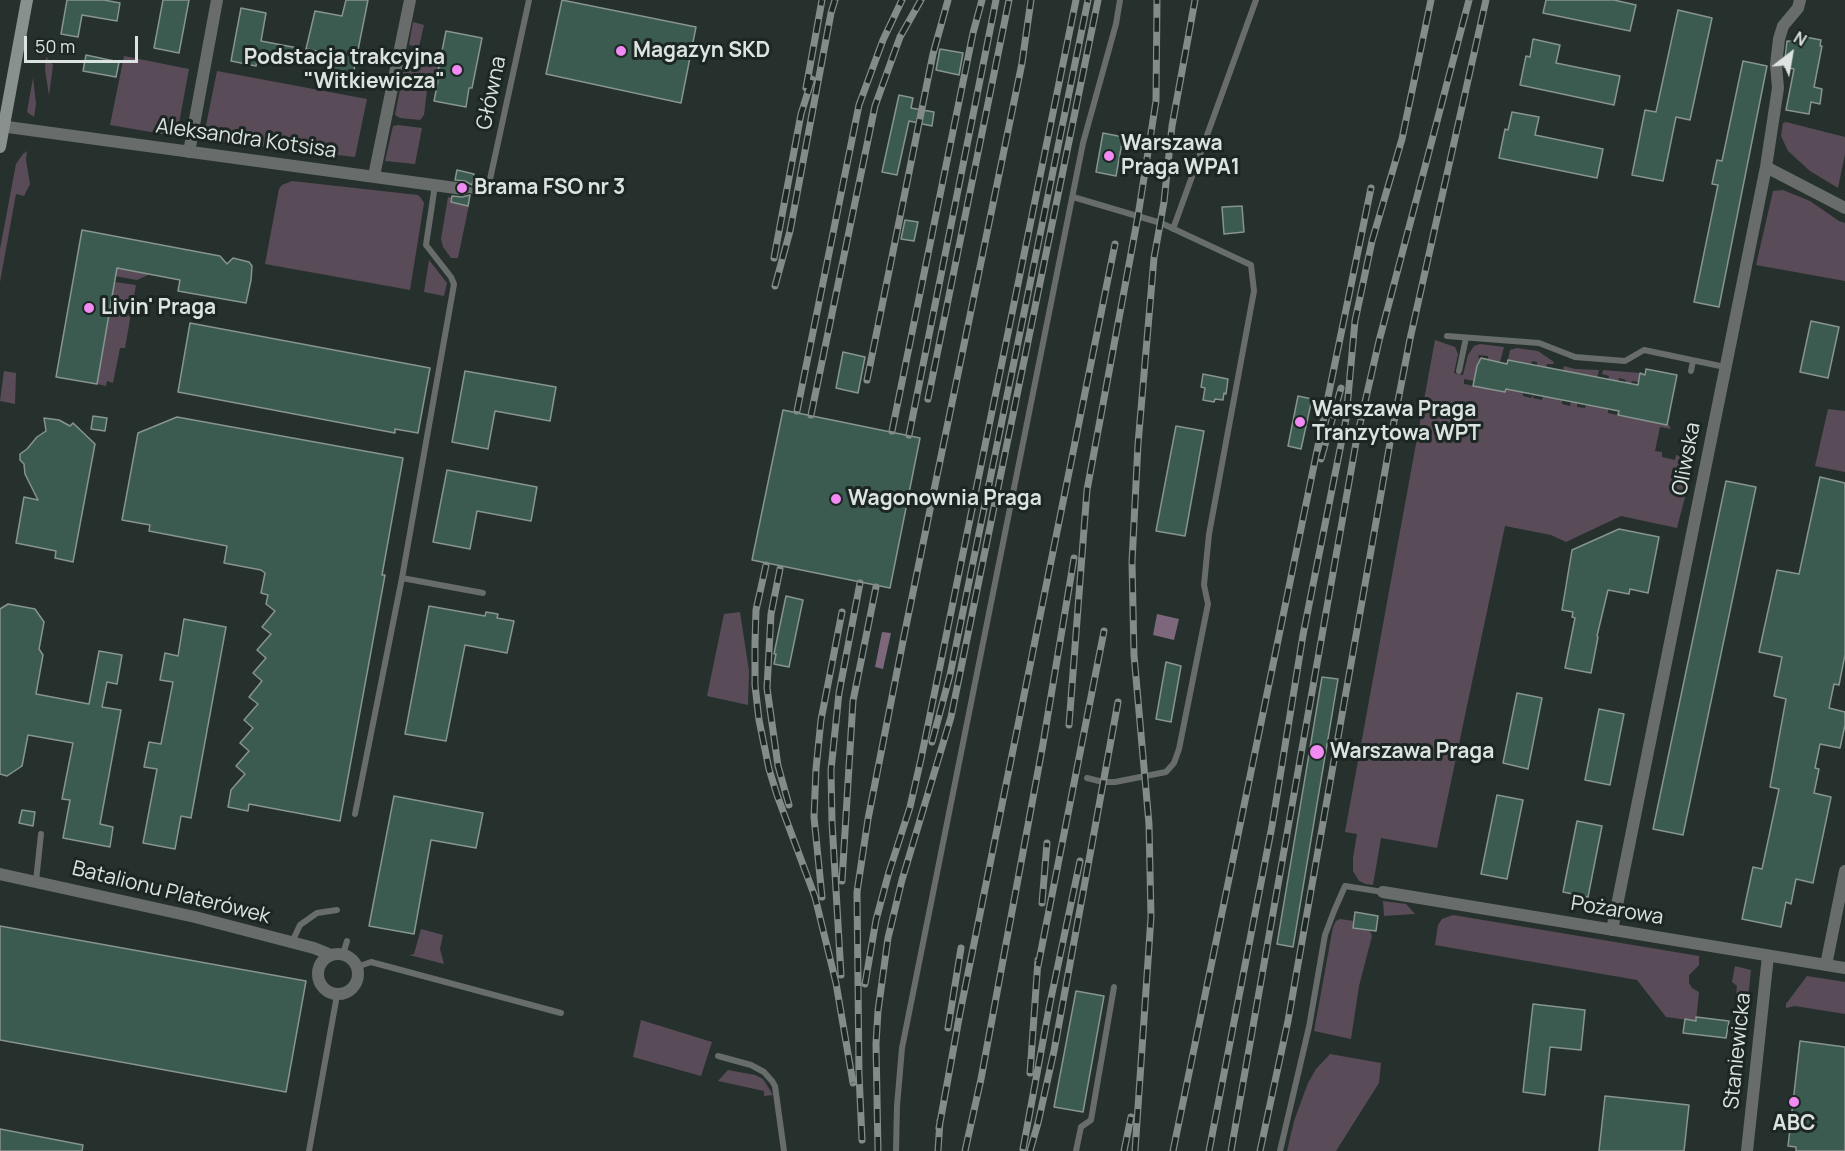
<!DOCTYPE html>
<meta charset="utf-8">
<style>
body{margin:0}
#map{position:relative;width:1845px;height:1151px;overflow:hidden;background:#26312d;font-family:Manrope,sans-serif}
canvas{display:block}
.north{position:absolute;left:1761px;top:24px;width:60px;height:60px;-webkit-text-stroke:4px #1c2723;paint-order:stroke;rotate:31deg;font-size:16px;font-weight:700;line-height:24px;text-align:center;color:#dce3e0}
.north::after{content:'';display:block;margin:auto;width:21px;height:27px;background:#dce3e0;clip-path:polygon(50% 0,100% 100%,50% 72%,0 100%)}
.scale{position:absolute;left:24px;top:36px;width:114px;height:27px;box-sizing:border-box;border:3px solid #dce3e0;border-top:0;padding-left:8px;font-size:18px;line-height:21px;white-space:nowrap;color:#dce3e0;-webkit-text-stroke:4px #1c2723;paint-order:stroke}
</style>
<div id="map">
<canvas width="1845" height="1151"></canvas>
<div class="north">N</div>
<div class="scale">50 m</div>
</div>
<script>
const ctx = document.querySelector('canvas').getContext('2d');
ctx.lineJoin = 'round';
function fillPath(path, color) { ctx.fillStyle = color; ctx.fill(path, 'evenodd'); }
const poly = rows => new Path2D(rows.map(r => 'M' + r).join(''));
function strokePath(path, color, width, dash) { ctx.strokeStyle = color; ctx.lineWidth = width; ctx.lineCap = dash ? 'butt' : 'round'; ctx.setLineDash(dash || []); ctx.stroke(path); }
function write(font, color, halo, rows, align = 'center') {
  ctx.font = font + ' Manrope,sans-serif'; ctx.lineWidth = 6; ctx.setLineDash([]); ctx.textBaseline = 'middle'; ctx.strokeStyle = halo; ctx.fillStyle = color; for (const [text, x, y, turn = 0] of rows) {
    ctx.save(); ctx.translate(x, y); ctx.rotate((+turn || 0) * Math.PI / 180); ctx.textAlign = isNaN(turn) ? turn : align; if (halo) ctx.strokeText(text, 0, 0); ctx.fillText(text, 0, 0); ctx.restore();
  }
}
fillPath(poly([
 [413,22,424,25,419,47,409,45],
 [407,53,441,58,436,91,427,90,424,115,420,120,400,118,395,115],
 [124,56,189,69,177,134,174,136,110,125],
 [46,57,53,65,49,96,45,69],
 [217,71,367,99,355,157,203,140],
 [33,78,36,104,34,117,27,112],
 [1786,122,1845,137,1845,154,1838,188,1810,171,1788,151,1781,136,1783,123],
 [398,125,422,128,415,164,385,161,393,126],
 [27,151,26,160,30,184,24,196,16,194,0,282,0,249,16,164,23,154],
 [292,181,418,195,421,198,424,203,410,290,265,264,279,189,282,185],
 [1783,190,1810,201,1839,221,1845,223,1845,281,1756,265,1773,191],
 [448,197,470,200,458,258,451,258,443,247,441,239],
 [429,260,447,283,444,296,424,292],
 [117,268,148,274,148,275,137,280,115,276],
 [115,282,136,285,125,348,120,348,113,383,107,381,106,386,97,384],
 [1435,340,1455,347,1458,354,1454,373,1463,375,1468,355,1474,346,1480,344,1504,347,1500,362,1488,360,1488,356,1479,355,1478,358,1480,358,1474,381,1464,379,1464,384,1505,392,1506,389,1523,392,1523,396,1531,398,1534,394,1533,398,1542,400,1543,396,1562,400,1562,404,1570,406,1571,402,1577,403,1577,407,1585,408,1586,405,1608,409,1608,413,1617,415,1618,411,1619,416,1669,425,1671,429,1660,427,1655,451,1662,452,1662,457,1675,460,1676,455,1688,458,1685,497,1677,528,1621,516,1566,542,1551,535,1505,526,1437,848,1381,838,1373,885,1366,884,1359,881,1353,871,1353,858,1357,834,1345,832],
 [1517,348,1538,351,1554,362,1553,364,1547,364,1546,367,1537,366,1537,362,1532,361,1531,364,1508,360,1510,350],
 [1564,366,1575,369,1599,370,1597,378,1563,371],
 [1603,370,1640,373,1638,382,1633,381,1629,384,1625,383,1626,380,1619,378,1618,382,1608,380,1609,376,1602,374],
 [4,371,16,373,15,404,0,401],
 [1828,409,1845,411,1845,472,1815,466],
 [740,612,749,671,748,705,707,696,724,614],
 [1383,901,1406,904,1415,914,1384,916],
 [1453,915,1699,956,1699,965,1689,975,1689,983,1692,988,1699,992,1696,1021,1666,1017,1637,980,1435,945,1438,925,1442,919],
 [1340,919,1354,921,1353,928,1370,931,1372,936,1359,986,1351,1039,1314,1031,1333,927,1336,921],
 [421,929,443,935,440,949,444,964,409,955,414,954],
 [1735,966,1751,970,1739,1081,1732,1080,1728,1073,1737,986,1732,982],
 [1807,976,1845,982,1845,1014,1795,1006,1786,1008,1786,1004],
 [641,1020,712,1042,701,1076,633,1057],
 [1330,1054,1381,1063,1379,1083,1336,1151,1287,1151,1294,1121,1308,1083,1316,1069],
 [728,1070,755,1075,763,1079,773,1095,764,1096,764,1091,718,1081]
]), '#594c58');
fillPath(poly([
 [1157,614,1179,619,1174,640,1153,635],
 [882,632,891,633,883,669,875,667]
]), '#7d677c');
const building = poly([
 [67,0,104,0,120,3,117,21,82,15,78,37,61,34,67,0],
 [163,0,189,0,179,53,154,48,163,0],
 [346,0,368,0,351,85,328,81,333,54,306,49,315,11,342,16,346,0],
 [562,0,696,27,681,103,546,74,562,0],
 [1546,0,1614,0,1636,5,1630,31,1543,13,1546,0],
 [241,8,266,13,261,41,298,48,296,62,258,55,256,66,231,61,241,8],
 [1678,10,1712,18,1690,120,1676,117,1663,181,1632,175,1645,110,1656,112,1678,10],
 [446,31,482,38,472,88,469,88,466,107,434,101,438,81,436,81,446,31],
 [1800,36,1821,40,1820,46,1822,46,1814,87,1822,89,1820,104,1811,102,1809,114,1786,110,1794,69,1784,67,1787,41,1799,42,1800,36],
 [1533,39,1560,45,1556,63,1620,76,1614,105,1520,85,1526,56,1530,57,1533,39],
 [940,49,963,53,959,75,936,70,940,49],
 [86,55,119,62,116,77,83,71,86,55],
 [1743,61,1767,66,1719,307,1694,302,1718,185,1712,184,1717,160,1722,161,1743,61],
 [899,95,913,98,911,108,934,112,932,126,909,121,897,175,882,172,899,95],
 [1512,112,1539,117,1535,135,1603,149,1597,178,1499,158,1505,129,1508,130,1512,112],
 [1103,133,1123,137,1116,176,1096,172,1103,133],
 [457,170,474,174,472,185,465,181,455,180,457,170],
 [470,195,468,206,451,202,452,196,462,197,470,195],
 [1242,206,1244,232,1224,234,1222,207,1242,206],
 [905,220,918,222,914,241,901,239,905,220],
 [82,230,220,256,227,264,233,258,249,262,252,266,251,280,246,303,178,291,180,280,117,268,97,384,56,377,82,230],
 [1811,321,1839,327,1828,378,1800,372,1811,321],
 [190,323,430,368,418,433,395,429,395,433,178,392,190,323],
 [843,352,865,357,858,393,836,388,843,352],
 [1481,358,1507,364,1508,360,1638,385,1640,373,1645,375,1646,369,1677,375,1667,425,1618,415,1619,411,1506,389,1505,392,1473,386,1477,366,1481,358],
 [465,371,556,387,550,421,495,411,488,449,452,442,465,371],
 [1203,374,1228,379,1226,394,1224,393,1223,400,1215,399,1214,402,1203,400,1205,388,1201,387,1203,374],
 [1298,396,1312,399,1301,449,1288,446,1298,396],
 [783,410,920,438,890,588,752,560,783,410],
 [93,416,107,418,105,431,91,429,93,416],
 [177,417,403,458,382,575,385,575,340,821,249,804,248,811,228,807,231,790,245,774,236,766,249,751,240,743,253,728,244,720,258,704,249,697,262,681,253,673,266,658,257,650,271,634,262,627,275,611,266,604,268,595,261,593,265,573,261,570,224,563,227,546,149,531,150,525,122,520,138,433,177,417],
 [44,418,59,420,70,426,73,423,95,444,73,562,55,558,56,551,16,543,24,497,38,500,25,474,24,464,20,460,20,454,27,449,37,437,46,431,44,418],
 [1176,426,1204,431,1185,536,1156,531,1176,426],
 [447,470,537,487,531,521,477,511,470,549,433,542,447,470],
 [1820,477,1845,483,1845,655,1839,685,1834,684,1829,708,1845,712,1845,725,1840,748,1820,744,1815,768,1819,769,1814,793,1831,797,1826,821,1813,883,1796,879,1791,904,1786,902,1781,927,1742,919,1753,867,1762,869,1779,789,1770,787,1786,699,1774,696,1782,657,1759,652,1777,570,1799,574,1820,477],
 [1726,481,1756,487,1683,835,1653,829,1726,481],
 [1619,529,1659,537,1648,593,1630,589,1629,594,1608,590,1597,636,1598,637,1591,673,1565,668,1575,618,1572,617,1573,612,1562,610,1572,550,1619,529],
 [786,596,803,600,789,667,774,664,776,654,774,654,786,596],
 [8,604,35,609,44,622,39,649,43,655,36,694,89,704,99,651,122,655,117,684,107,682,102,707,121,710,100,824,113,827,110,847,63,838,70,800,62,799,73,743,28,735,22,766,7,776,0,774,0,609,8,604],
 [429,606,485,616,486,612,498,614,497,618,514,621,507,653,465,645,446,741,405,734,429,606],
 [184,619,226,627,191,818,181,816,175,849,143,843,157,769,144,767,149,742,161,744,173,682,160,680,165,653,178,656,184,619],
 [1166,662,1181,666,1171,722,1156,719,1166,662],
 [1322,677,1338,679,1293,947,1277,944,1322,677],
 [1517,693,1542,698,1528,769,1503,763,1517,693],
 [1599,709,1624,714,1610,785,1585,780,1599,709],
 [1497,795,1523,800,1507,879,1481,874,1497,795],
 [394,796,483,813,476,848,431,840,414,934,369,926,394,796],
 [22,810,35,812,33,826,19,823,22,810],
 [1577,821,1602,826,1588,897,1563,892,1577,821],
 [1355,912,1378,916,1376,931,1353,928,1355,912],
 [0,926,306,981,286,1092,0,1040,0,926],
 [1076,991,1104,996,1083,1112,1054,1107,1076,991],
 [1533,1004,1585,1010,1581,1050,1550,1047,1545,1095,1523,1092,1533,1004],
 [1696,1017,1729,1021,1726,1038,1683,1033,1685,1019,1696,1021,1696,1017],
 [1800,1041,1845,1047,1845,1151,1796,1151,1796,1147,1788,1146,1800,1041],
 [1605,1096,1689,1105,1684,1151,1599,1151,1605,1096],
 [0,1129,83,1145,82,1151,0,1151,0,1129]
]);
fillPath(building, '#3c5b50');
strokePath(building, '#87948f', 1.5);
strokePath(poly([
 [463,189,487,193,529,0],
 [1073,197,1161,223,1251,265,1254,291,1209,534,1204,585,1208,604,1179,749,1174,763,1166,772,1115,782,1103,782,1087,778],
 [1173,229,1256,0],
 [1447,336,1539,343,1575,357,1625,361,1644,350,1725,367],
 [1459,371,1466,338],
 [1691,371,1693,361],
 [402,578,453,290,454,284,451,277,426,245,435,185],
 [355,814,402,578,483,593],
 [36,881,41,834],
 [292,942,300,925,317,913,337,910],
 [343,954,347,941],
 [357,967,371,962,561,1013],
 [718,1056,751,1065,764,1072,772,1081,775,1086,784,1151],
 [309,1151,337,995],
 [896,1151,897,1106,902,1048,1083,143,1116,24,1120,0],
 [1076,1151,1081,1127,1091,1120,1114,987],
 [1280,1151,1309,1027,1325,935,1334,911,1345,886,1383,892]
]), '#686d6b', 6);
strokePath(poly([
 [0,126,463,189],
 [189,152,217,0],
 [1766,167,1845,208],
 [374,176,410,0],
 [0,874,195,917,314,948,331,955],
 [1383,892,1845,968],
 [1612,930,1766,167,1778,88,1776,65,1779,39,1783,26,1798,8,1800,0],
 '318 974a20 20 0 1 1 40 0a20 20 0 1 1-40 0Z',
 [1826,965,1845,871],
 [1747,1151,1768,956]
]), '#686d6b', 12);
strokePath(poly([
 [0,147,27,0]
]), '#88918d', 12);
const rail = poly([
 [806,88,822,0],
 [774,258,801,114,812,79],
 [775,286,790,231,831,13,835,0],
 [867,380,933,54,948,0],
 [928,399,1009,0],
 [797,411,859,105,883,40,902,0],
 [811,415,875,106,900,37,921,0],
 [892,431,973,33,982,0],
 [909,435,996,0],
 [1321,459,1341,388],
 [766,565,756,610,755,643,755,685,759,720,769,769,777,795,815,897,836,983,853,1083],
 [780,569,771,614,767,688,778,766,789,805],
 [1069,725,1087,490,1138,216,1156,101,1157,0],
 [932,742,950,675,1088,0],
 [842,881,853,701,876,587],
 [822,897,814,817,816,769,821,720,842,612],
 [1042,903,1047,843],
 [1038,966,1104,631],
 [841,975,832,822,831,770,839,693,860,583],
 [865,984,876,920,889,872,910,807,921,759,1076,0],
 [948,1028,961,948],
 [1030,1073,1038,960],
 [939,1128,960,1013,1115,244],
 [862,1140,859,1074,857,892,868,819,904,636,1022,63,1031,0],
 [1023,1149,1050,1003,1080,861],
 [878,1151,876,1044,878,1011,888,938,902,880,951,717,1098,0],
 [938,1151,940,1121],
 [965,1151,981,1079,1043,744,1074,558],
 [1030,1151,1038,1123,1054,1051,1118,702],
 [1124,1151,1131,1117],
 [1135,1151,1151,917,1149,824,1134,655,1132,562,1138,444,1154,258,1164,202,1172,126,1195,0],
 [1173,1151,1371,188],
 [1209,1151,1272,826,1303,635,1346,419,1355,321,1372,241,1402,139,1431,0],
 [1231,1151,1357,437,1379,341,1469,0],
 [1260,1151,1288,1021,1391,437,1410,339,1486,0]
]);
strokePath(rail, '#838c88', 7);
strokePath(rail, '#1c2723', 4.5, [14]);
for (const [x, y, r, color] of [
 [621,51,6,"#f28af3"],
 [457,70,6,"#f28af3"],
 [1109,156,6,"#f28af3"],
 [462,188,6,"#f28af3"],
 [89,308,6,"#f28af3"],
 [1300,422,6,"#f28af3"],
 [836,499,6,"#f28af3"],
 [1317,752,8,"#f28af3"],
 [1794,1102,6,"#f28af3"]
]) { const dot = new Path2D(); dot.arc(x, y, r, 0, 2 * Math.PI); ctx.fillStyle = color; ctx.fill(dot); strokePath(dot, '#1c2723', 2); }
write('bold 21px', '#dce3e0', '#1c2723', [
 ["Magazyn SKD",633,51],
 ["Podstacja trakcyjna",445,58,"right"],
 ["\"Witkiewicza\"",445,82,"right"],
 ["Warszawa",1121,144],
 ["Praga WPA1",1121,168],
 ["Brama FSO nr 3",474,188],
 ["Livin' Praga",101,308],
 ["Warszawa Praga",1312,410],
 ["Tranzytowa WPT",1312,434],
 ["Wagonownia Praga",848,499],
 ["Warszawa Praga",1330,752],
 ["ABC",1794,1124,"center"]
], 'left');
write('21px', '#dce3e0', '#1c2723', [
 ["Główna",492,93,-78],
 ["Aleksandra Kotsisa",246,139,8],
 ["Oliwska",1687,459,-79],
 ["Batalionu Platerówek",171,893,14],
 ["Pożarowa",1617,911,9],
 ["Staniewicka",1738,1051,-84]
]);
</script>
